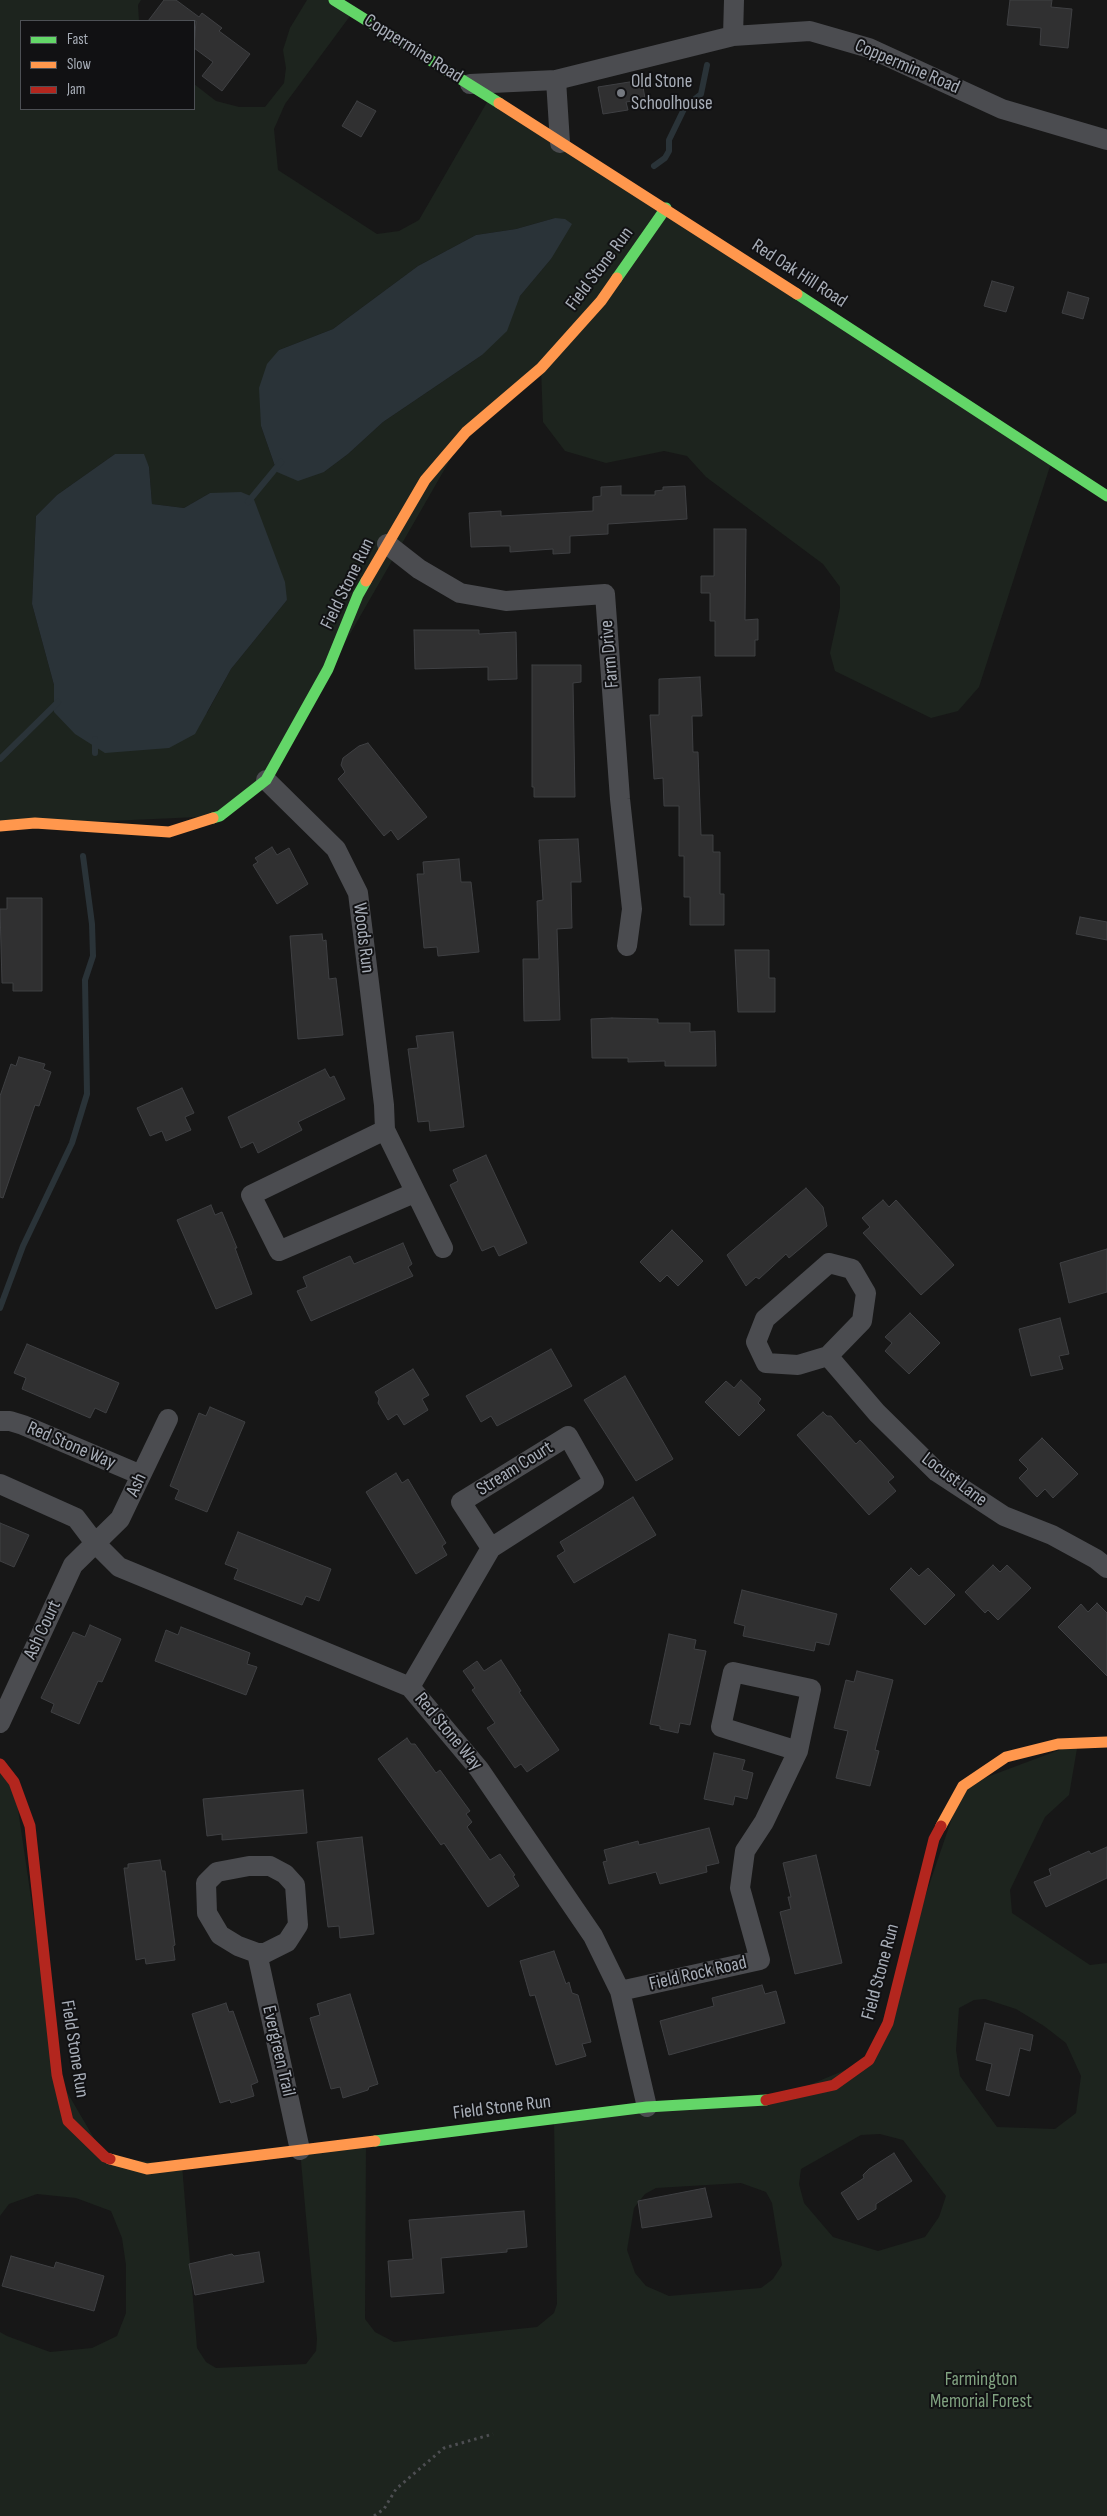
<!DOCTYPE html>
<style>
body{margin:0}
#map{position:relative;width:1107px;height:2516px;overflow:hidden;background:#171717;font-family:"Sofia Sans Condensed",sans-serif}
canvas{display:block}
.legend{position:absolute;left:20px;top:20px;width:175px;height:90px;box-sizing:border-box;background:#111113;border:1px solid #4d5055;margin:0;padding:6px 9px;list-style:none;font-size:15px;color:#a8aeb8}
.legend li{display:flex;align-items:center;gap:10px;height:25px}
.legend b{width:25px;border:1px solid #4d5055}
</style>
<div id="map">
<canvas width="1107" height="2516"></canvas>
<ul class="legend">
<li><b style="height:6px;background:#63d668"></b>Fast</li>
<li><b style="height:6px;background:#ff974d"></b>Slow</li>
<li><b style="height:6px;background:#b3261e"></b>Jam</li>
</ul>
</div>
<script>
const ctx = document.querySelector('canvas').getContext('2d');
ctx.lineJoin = 'round';
function fillPath(path, color) { ctx.fillStyle = color; ctx.fill(path, 'evenodd'); }
const poly = rows => new Path2D(rows.map(r => 'M' + r).join(''));
function strokePath(path, color, width, dash) { ctx.strokeStyle = color; ctx.lineWidth = width; ctx.lineCap = dash ? 'butt' : 'round'; ctx.setLineDash(dash || []); ctx.stroke(path); }
function write(font, color, halo, rows, align = 'center') {
  ctx.font = font + ' "Sofia Sans Condensed",sans-serif'; ctx.lineWidth = 4; ctx.setLineDash([]); ctx.textBaseline = 'middle'; ctx.strokeStyle = halo; ctx.fillStyle = color; for (const [text, x, y, turn = 0] of rows) {
    ctx.save(); ctx.translate(x, y); ctx.rotate((+turn || 0) * Math.PI / 180); ctx.textAlign = isNaN(turn) ? turn : align; if (halo) ctx.strokeText(text, 0, 0); ctx.fillText(text, 0, 0); ctx.restore();
  }
}
fillPath(poly([
 [0,0,141,0,138,5,139,21,21,21,21,109,194,109,194,84,216,101,239,107,265,107,284,83,286,68,283,50,290,28,307,0,334,0,353,12,285,104,274,129,278,170,377,234,399,231,419,220,490,97,1052,460,979,687,958,711,931,718,835,671,830,653,840,607,840,587,823,564,706,477,687,456,664,451,606,463,565,451,543,422,541,368,466,432,266,780,220,816,0,826],
 [555,218,551,259,520,296,482,355,383,422,348,454,324,472,277,472,261,426,279,350,333,329,418,266,476,235,516,229],
 [115,454,145,459,149,467,152,504,184,508,210,493,287,600,231,669,207,713,54,712,54,685,32,604,36,516,57,495],
 [1078,1743,1069,1795,1045,1817,1010,1890,1012,1913,1090,1965,1107,1963,1107,2516,0,2516,0,2332,7,2336,50,2352,92,2348,117,2336,126,2313,126,2265,122,2238,111,2211,76,2198,37,2194,9,2204,0,2216,0,1764,14,1782,57,2075,105,2157,182,2165,197,2348,206,2362,216,2368,306,2364,316,2351,317,2339,300,2150,366,2142,365,2319,375,2332,394,2342,537,2327,554,2313,557,2304,554,2119,776,2099,869,2060,963,1786],
 [985,1999,1016,2009,1044,2026,1066,2043,1081,2076,1076,2113,1055,2129,997,2127,960,2076,956,2050,959,2008,974,2000],
 [880,2134,903,2140,946,2196,939,2217,925,2237,878,2251,833,2237,804,2203,799,2184,801,2169,861,2135],
 [741,2183,766,2192,772,2203,782,2265,773,2279,761,2288,669,2296,646,2286,635,2273,627,2250,634,2208,645,2194,656,2188]
]), '#1d241e');
fillPath(poly([
 [555,218,565,219,572,224,551,259,520,296,507,331,482,355,383,422,348,454,324,472,298,481,277,472,261,426,259,388,267,364,279,350,333,329,418,266,476,235,516,229],
 [115,454,144,454,149,467,152,504,184,508,210,493,241,492,253,497,285,582,287,600,231,669,195,734,169,748,105,753,75,734,54,712,54,685,32,604,36,516,57,495]
]), '#2a3338');
strokePath(poly([
 [654,166,665,158,669,151,669,140,685,107,701,94,707,65],
 [248,502,281,462],
 [95,753,95,739],
 [0,759,58,702],
 [0,1308,23,1246,72,1143,87,1094,85,980,93,956,92,924,83,856]
]), '#2a3338', 6);
const building = poly([
 [164,0,176,0,199,17,202,13,222,28,219,31,250,54,222,91,202,76,213,62,194,48,196,21,148,21,164,0],
 [1010,0,1052,0,1051,7,1072,9,1068,48,1040,45,1041,28,1007,25,1010,0],
 [642,80,645,99,626,102,628,110,603,114,598,87,642,80],
 [357,101,376,111,361,137,342,126,357,101],
 [992,281,1014,287,1006,312,984,306,992,281],
 [1068,292,1089,298,1083,319,1062,313,1068,292],
 [621,486,621,495,655,495,655,491,663,490,663,487,685,486,687,519,608,524,608,534,570,536,570,553,553,554,553,549,510,552,510,546,501,546,471,547,469,513,501,511,501,516,593,511,593,497,601,496,601,487,621,486],
 [714,529,746,529,745,620,758,619,758,640,755,640,755,656,715,656,715,621,710,621,710,593,701,593,701,576,714,576,714,529],
 [414,630,479,630,479,634,516,632,517,679,488,680,488,667,415,669,414,630],
 [532,665,581,665,581,682,573,683,575,797,534,797,534,787,532,787,532,665],
 [700,677,702,716,692,716,693,752,698,752,701,835,713,835,713,852,720,852,720,894,724,894,724,925,690,925,690,897,684,897,684,856,679,856,679,806,664,806,663,778,654,779,650,715,659,715,659,679,700,677],
 [368,743,427,817,398,840,391,830,384,836,338,779,345,772,341,765,343,758,359,746,368,743],
 [578,839,581,882,571,882,572,928,557,929,560,1020,524,1021,523,959,539,959,537,901,543,900,539,840,578,839],
 [272,847,277,855,289,848,308,884,277,904,253,865,258,862,255,858,272,847],
 [459,859,461,882,471,882,479,952,438,956,437,947,424,948,417,874,424,874,423,862,459,859],
 [7,898,42,898,42,991,13,991,13,983,2,983,0,909,7,909,7,898],
 [1080,917,1107,922,1107,940,1076,934,1080,917],
 [322,934,323,941,326,940,329,979,336,978,343,1035,298,1039,290,936,322,934],
 [735,950,769,950,769,978,775,978,775,1012,738,1012,735,950],
 [612,1018,658,1019,658,1023,690,1023,690,1032,715,1031,716,1066,665,1066,665,1061,628,1062,628,1058,592,1058,591,1019,612,1018],
 [453,1032,464,1127,430,1131,429,1121,418,1122,408,1049,418,1048,416,1036,453,1032],
 [19,1057,45,1064,43,1069,51,1072,39,1106,35,1105,3,1198,0,1197,0,1096,11,1064,16,1066,19,1057],
 [325,1069,330,1078,334,1076,345,1099,298,1122,302,1130,258,1153,253,1142,241,1148,228,1117,325,1069],
 [182,1088,194,1113,185,1117,191,1130,166,1141,162,1131,150,1136,137,1108,182,1088],
 [486,1155,527,1243,499,1256,494,1246,482,1251,450,1185,458,1181,453,1170,486,1155],
 [806,1188,823,1207,827,1226,789,1258,786,1254,759,1279,756,1277,746,1286,727,1255,806,1188],
 [883,1200,889,1207,896,1200,954,1265,921,1295,863,1233,870,1227,862,1218,883,1200],
 [211,1205,215,1215,222,1212,237,1248,235,1248,252,1294,216,1309,177,1220,211,1205],
 [672,1230,703,1261,678,1286,667,1275,660,1282,640,1262,672,1230],
 [403,1243,412,1264,408,1267,413,1276,311,1321,297,1291,307,1287,303,1277,350,1256,354,1264,403,1243],
 [1107,1249,1107,1292,1069,1303,1060,1263,1107,1249],
 [910,1313,940,1343,909,1374,885,1351,892,1343,885,1337,910,1313],
 [1060,1318,1069,1354,1059,1356,1063,1369,1031,1376,1019,1329,1060,1318],
 [27,1344,119,1383,106,1413,95,1408,90,1418,22,1389,26,1378,14,1373,27,1344],
 [551,1349,572,1386,497,1426,491,1416,481,1422,466,1396,551,1349],
 [413,1369,429,1395,422,1399,428,1410,404,1425,397,1414,388,1420,378,1403,379,1399,375,1392,413,1369],
 [625,1376,673,1459,636,1481,584,1400,625,1376],
 [741,1380,761,1399,758,1403,765,1410,739,1436,705,1402,726,1381,734,1388,741,1380],
 [210,1407,245,1422,207,1512,175,1499,179,1490,170,1486,199,1413,206,1416,210,1407],
 [823,1412,827,1416,831,1416,856,1444,860,1440,894,1477,888,1482,896,1491,869,1515,797,1435,823,1412],
 [1042,1438,1078,1474,1053,1498,1045,1489,1037,1497,1019,1478,1028,1469,1019,1460,1042,1438],
 [396,1473,402,1483,408,1479,446,1543,442,1546,447,1555,416,1574,366,1492,396,1473],
 [633,1497,656,1535,574,1583,557,1556,565,1551,560,1542,633,1497],
 [0,1523,29,1535,14,1567,0,1561,0,1523],
 [238,1532,331,1569,319,1601,306,1596,302,1605,234,1579,238,1569,225,1564,238,1532],
 [993,1565,1000,1572,1007,1565,1031,1588,998,1620,988,1610,985,1613,965,1592,993,1565],
 [911,1568,919,1576,928,1568,955,1595,925,1625,890,1589,911,1568],
 [742,1590,837,1614,829,1645,816,1642,814,1651,743,1636,745,1626,734,1623,742,1590],
 [1097,1603,1107,1613,1107,1676,1058,1627,1081,1604,1088,1612,1097,1603],
 [90,1625,121,1639,102,1682,98,1681,79,1724,51,1712,54,1704,41,1698,73,1632,85,1637,90,1625],
 [181,1627,250,1653,247,1664,257,1667,246,1695,155,1661,166,1630,178,1635,181,1627],
 [669,1634,696,1640,694,1649,706,1651,690,1725,680,1723,678,1733,660,1729,660,1726,650,1724,669,1634],
 [501,1660,521,1691,519,1692,559,1750,527,1772,521,1764,515,1768,487,1728,495,1723,472,1690,475,1688,463,1671,477,1661,484,1671,501,1660],
 [857,1671,893,1680,875,1750,879,1751,870,1786,836,1778,848,1731,834,1728,846,1680,854,1682,857,1671],
 [407,1738,411,1744,415,1744,436,1773,440,1770,470,1811,466,1814,472,1822,467,1827,490,1860,500,1854,515,1875,513,1876,519,1886,488,1907,444,1843,441,1845,378,1759,407,1738],
 [714,1753,745,1760,742,1770,753,1773,747,1799,735,1796,733,1805,704,1799,714,1753],
 [303,1790,307,1833,222,1840,222,1834,207,1836,203,1799,303,1790],
 [709,1828,719,1863,706,1866,707,1872,660,1884,656,1872,609,1884,603,1862,607,1861,604,1850,638,1841,639,1845,709,1828],
 [362,1837,374,1934,340,1938,339,1926,328,1927,317,1842,362,1837],
 [1107,1847,1107,1878,1046,1907,1034,1882,1051,1875,1049,1869,1089,1851,1091,1854,1107,1847],
 [816,1855,842,1963,795,1974,780,1912,791,1909,788,1897,791,1897,783,1863,816,1855],
 [160,1860,162,1871,165,1871,175,1945,173,1946,175,1960,146,1964,145,1958,136,1960,124,1868,128,1868,128,1864,160,1860],
 [554,1951,566,1984,569,1982,572,1993,578,1995,591,2042,582,2044,586,2056,556,2065,535,1995,530,1996,520,1961,554,1951],
 [762,1985,765,1994,776,1991,785,2023,669,2055,660,2021,714,2006,712,1998,762,1985],
 [350,1994,378,2084,369,2087,368,2090,343,2098,340,2087,331,2089,310,2018,320,2015,317,2004,350,1994],
 [226,2003,229,2012,233,2011,258,2082,251,2085,254,2096,231,2103,230,2100,220,2103,192,2014,226,2003],
 [985,2023,1033,2035,1030,2051,1020,2048,1009,2096,986,2090,992,2064,976,2060,985,2023],
 [894,2153,912,2181,876,2204,876,2209,858,2220,841,2193,864,2178,863,2175,869,2169,894,2153],
 [705,2188,712,2217,642,2228,638,2201,705,2188],
 [524,2211,527,2247,507,2249,507,2252,441,2258,444,2293,391,2297,388,2261,413,2259,409,2220,524,2211],
 [259,2252,264,2282,195,2295,189,2264,232,2254,234,2256,259,2252],
 [11,2256,54,2268,56,2262,104,2276,94,2311,2,2286,11,2256]
]);
fillPath(building, '#303031');
strokePath(building, '#3f4043', 1);
strokePath(poly([
 [374,2516,384,2509,396,2489,444,2448,493,2434]
]), '#4d4e52', 3, [2.5, 4]);
strokePath(poly([
 [733,36,734,0],
 [556,80,560,143],
 [470,84,556,80,733,36,810,31,869,48,1002,109,1107,140],
 [387,544,419,569,460,593,506,601,605,594,620,799,632,909,627,946],
 [266,780,336,849,358,893,384,1105,385,1130,443,1248],
 [385,1130,251,1195,279,1251,414,1193],
 [829,1263,852,1269,866,1293,862,1321,828,1356,798,1365,766,1363,756,1342,765,1319,829,1263],
 [828,1356,877,1413,937,1472,1004,1516,1052,1535,1096,1559,1107,1568],
 [0,1421,10,1421,23,1425,141,1475],
 [0,1484,76,1518,95,1543,119,1567,410,1687,479,1769,593,1936,620,1991,647,2107],
 [410,1687,491,1548,594,1482,568,1436,461,1502,491,1548],
 [0,1723,73,1565,120,1519,168,1419],
 [257,1953,265,1953,287,1942,298,1925,295,1885,285,1874,270,1866,249,1866,217,1872,206,1883,207,1913,220,1935,238,1946,257,1953,300,2150],
 [620,1991,760,1960,740,1888,745,1851,764,1822,798,1751,811,1689,733,1672,721,1727,798,1751]
]), '#4b4c50', 20);
strokePath(poly([
 [334,0,499,103],
 [617,278,666,208],
 [797,294,1107,496],
 [213,818,220,816,266,780,328,669,358,595,366,581],
 [375,2141,647,2107,766,2100]
]), '#63d668', 11);
strokePath(poly([
 [499,103,797,294],
 [366,581,425,480,466,432,541,368,601,301,617,278],
 [0,826,35,823,169,832,213,818],
 [941,1826,963,1786,1006,1757,1058,1744,1107,1742],
 [110,2159,147,2169,375,2141]
]), '#ff974d', 11);
strokePath(poly([
 [0,1764,14,1782,30,1826,57,2075,68,2121,105,2157,110,2159],
 [766,2100,834,2085,869,2060,888,2023,934,1839,941,1826]
]), '#b3261e', 11);
for (const [x, y, r, color] of [
 [621,93,5,"#757980"]
]) { const dot = new Path2D(); dot.arc(x, y, r, 0, 2 * Math.PI); ctx.fillStyle = color; ctx.fill(dot); strokePath(dot, '#111113', 2); }
write('19px', '#a8aeb8', '#111113', [
 ["Coppermine Road",413,49,32],
 ["Coppermine Road",907,67,23],
 ["Field Stone Run",600,269,-53],
 ["Red Oak Hill Road",799,274,33],
 ["Field Stone Run",348,584,-64],
 ["Farm Drive",610,654,-95],
 ["Woods Run",363,938,83],
 ["Red Stone Way",71,1446,23],
 ["Stream Court",515,1469,-32],
 ["Locust Lane",954,1480,37],
 ["Ash",137,1485,-65],
 ["Ash Court",43,1630,-65],
 ["Red Stone Way",448,1732,50],
 ["Field Stone Run",881,1972,-75],
 ["Field Rock Road",698,1974,-13],
 ["Field Stone Run",74,2049,81],
 ["Evergreen Trail",278,2051,77],
 ["Field Stone Run",502,2108,-7]
]);
write('19px', '#a8aeb8', '#111113', [
 ["Old Stone",631,82],
 ["Schoolhouse",631,104]
], 'left');
write('19px', '#80a280', '#111113', [
 ["Farmington",981,2380],
 ["Memorial Forest",981,2402]
]);
</script>
